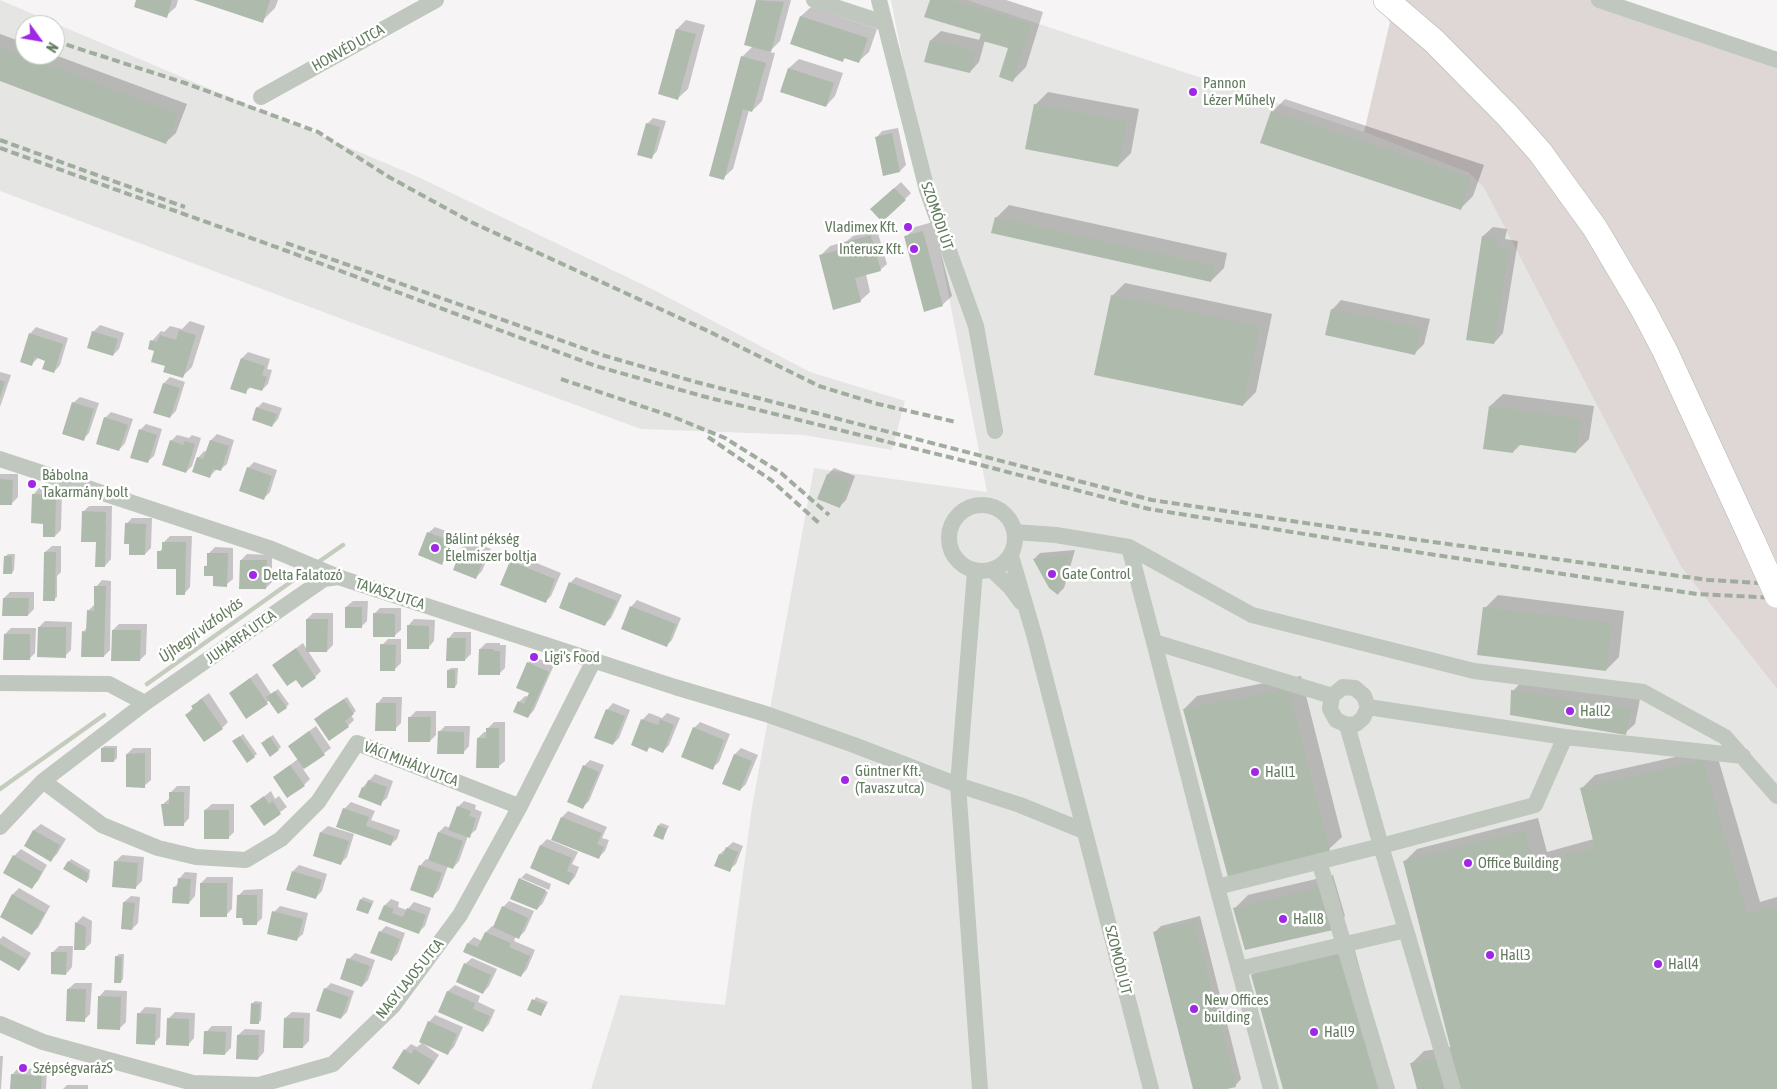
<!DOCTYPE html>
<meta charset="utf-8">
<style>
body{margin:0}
#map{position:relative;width:1777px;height:1089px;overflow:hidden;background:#f7f4f6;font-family:"Asap Condensed",sans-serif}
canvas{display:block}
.north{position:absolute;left:15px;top:15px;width:50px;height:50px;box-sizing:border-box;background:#fff;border:1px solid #c0cabf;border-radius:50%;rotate:122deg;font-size:14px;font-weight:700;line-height:20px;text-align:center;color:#627a5e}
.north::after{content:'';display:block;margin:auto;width:18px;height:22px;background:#9f27e5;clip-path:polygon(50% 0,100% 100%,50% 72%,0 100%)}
</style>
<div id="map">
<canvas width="1777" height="1089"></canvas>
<div class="north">N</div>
</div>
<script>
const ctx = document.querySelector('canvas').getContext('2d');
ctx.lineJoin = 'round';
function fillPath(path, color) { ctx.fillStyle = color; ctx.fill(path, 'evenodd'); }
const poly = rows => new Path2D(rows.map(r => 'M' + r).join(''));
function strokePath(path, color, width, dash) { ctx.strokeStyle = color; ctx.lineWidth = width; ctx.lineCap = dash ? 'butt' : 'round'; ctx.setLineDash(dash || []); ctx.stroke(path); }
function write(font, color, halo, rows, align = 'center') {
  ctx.font = font + ' "Asap Condensed",sans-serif'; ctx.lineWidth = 5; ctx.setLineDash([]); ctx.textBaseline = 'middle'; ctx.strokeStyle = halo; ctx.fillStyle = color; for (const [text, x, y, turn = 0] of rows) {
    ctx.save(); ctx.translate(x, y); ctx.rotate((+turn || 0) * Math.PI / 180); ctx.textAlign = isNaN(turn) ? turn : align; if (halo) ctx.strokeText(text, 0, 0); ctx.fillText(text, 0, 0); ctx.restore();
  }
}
fillPath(poly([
 [0,0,416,176,654,290,810,372,905,401,892,450,803,435,641,429,358,325,0,191],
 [25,25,55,25,55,55,25,55],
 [891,0,967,0,1364,132,1469,173,1484,188,1681,567,1777,689,1777,1089,591,1089,620,995,725,1005,752,807,814,468,987,492]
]), '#e5e6e4');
fillPath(poly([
 [1374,0,1599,0,1777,60,1777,689,1681,567,1484,188,1469,173,1364,132,1390,22]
]), '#dfd6d6');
fillPath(poly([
 [137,0,178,0,176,7,166,16],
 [197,0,278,0,275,8,262,21],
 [758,0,791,0,780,41,769,52,775,53,762,101,752,111,749,110,733,169,723,178,742,57,753,46,746,44],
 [931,0,1006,0,1043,12,1026,67,1013,80,1009,48,985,40,979,62,970,72,931,40,941,31,980,40,982,34],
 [811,7,877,29,869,52,859,61,846,57,843,60,792,43,801,16],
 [686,20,705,25,688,89,678,98,659,93,677,29],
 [0,34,25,43,25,55,55,55,187,104,176,133,166,142,0,80],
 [799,59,843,73,835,96,826,106,781,91,789,68],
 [1048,92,1139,109,1131,153,1118,166,1035,105],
 [1285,99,1484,165,1473,196,1460,209,1272,112],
 [653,118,666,121,657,151,651,158,647,124],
 [898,128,906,165,900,171,884,174,876,138,882,131],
 [901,182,911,193,905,199,878,203],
 [1009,205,1227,253,1224,268,1211,281,996,218],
 [933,222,952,296,942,305,906,237,915,227],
 [1493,227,1507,229,1505,239,1518,241,1503,333,1494,343,1483,236],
 [877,230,887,264,880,270,866,274,870,292,860,301,820,256,830,246,847,241,853,236],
 [1125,283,1272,314,1256,392,1243,405,1112,296],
 [1341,300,1430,319,1424,344,1414,354,1332,310],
 [190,321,205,326,192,367,182,377,166,365,152,341,161,331,164,332,170,326,182,329],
 [100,325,124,333,119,349,113,355,93,332],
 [36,327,68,338,60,365,54,372,47,360,39,357,32,364,30,334],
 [248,352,270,359,267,369,272,370,268,384,262,390,251,387,245,392,242,358],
 [0,372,11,375,0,407],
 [170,377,185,382,176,411,170,417,155,412,164,383],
 [1503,394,1594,406,1589,439,1576,452,1521,444,1513,452,1490,406],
 [80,397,99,403,89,433,83,439,73,403],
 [263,402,282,408,278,419,272,426,257,408],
 [111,412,133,419,125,443,119,450,105,418],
 [146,424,162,429,154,456,147,462,140,430],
 [217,434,234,440,227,464,220,470,217,469,210,476,198,458,204,451,207,452,211,440],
 [177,435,189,438,192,435,201,438,192,466,186,472,171,441],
 [254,462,277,470,270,492,264,498,248,468],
 [834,468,855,476,846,500,840,506,828,474],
 [0,474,18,474,18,497,12,503,0,503],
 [39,488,62,489,61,530,55,536,45,522,33,495],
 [89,506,112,506,111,559,105,566,97,541,83,512],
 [132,518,152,518,151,548,145,554,130,543,126,524],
 [435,527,456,535,448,557,441,563,428,533],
 [170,536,192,536,190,587,184,594,178,568,159,552,164,547,164,542],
 [469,541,491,549,482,571,476,577,455,569,463,547],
 [52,546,61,546,61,572,57,576,57,597,54,599,45,552],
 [215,547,233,548,233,579,226,585,205,567,208,564,208,554],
 [1075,550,1064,588,1058,594,1034,559,1040,553],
 [8,554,15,554,14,570,12,573,5,557],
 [247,554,272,555,272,582,266,588,241,560],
 [517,555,561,573,551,596,545,602,511,562],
 [576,577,622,595,611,618,605,624,570,583],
 [102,580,111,581,110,650,104,656,83,632,88,627,88,611,94,605,96,587],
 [10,592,34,592,34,609,28,615,4,598],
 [1498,595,1624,611,1619,657,1606,670,1485,608],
 [637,600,681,618,672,640,666,646,631,607],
 [353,601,368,601,367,621,361,627,346,607],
 [380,608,401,608,401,630,394,636,374,614],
 [313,613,333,613,333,645,327,651,308,651,321,671,315,677,296,678,274,665,303,643,307,650,307,619],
 [414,619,435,620,434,641,428,648,408,626],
 [45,621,72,622,71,650,65,656,39,627],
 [119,624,147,624,146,654,140,660,113,630],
 [11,628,36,628,35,653,29,659,5,634],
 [454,632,471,632,471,654,465,660,448,639],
 [388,639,401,639,401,663,395,669,382,645],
 [486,643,500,643,500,645,506,645,505,668,499,674,480,649],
 [534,657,554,665,534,710,528,717,519,702,525,696,529,697,530,693,528,663],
 [451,668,458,668,457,684,455,687,448,670],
 [257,673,271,694,278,689,289,704,286,707,270,700,246,717,230,693],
 [1301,676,1342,837,1329,849,1184,709,1197,696],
 [1522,681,1640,699,1635,724,1625,733,1513,691],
 [209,693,228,722,222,728,187,715,199,700],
 [347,697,356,711,351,715,354,720,348,726,316,719,322,713],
 [383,697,402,697,401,723,395,729,377,704],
 [613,703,630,710,619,738,613,744,607,710],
 [416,711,436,711,436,735,430,741,410,717],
 [649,713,662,718,667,713,680,718,669,745,663,752,650,747,647,750,633,745,643,719],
 [494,722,505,722,505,761,498,767,478,738,484,732,488,732,488,728],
 [700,722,730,734,719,762,712,768,694,728],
 [316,726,331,748,303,769,310,779,304,785,274,777,298,759,289,746],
 [445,726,470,726,469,746,463,753,439,732],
 [243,734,257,754,254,756,237,739],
 [273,735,281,747,279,749,265,740],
 [105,746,117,746,117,758,114,761,102,748],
 [133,748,151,748,151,780,144,786,127,754],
 [741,748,758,755,746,784,740,790,723,783,735,754],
 [1715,748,1760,902,1777,897,1777,1089,1418,1089,1411,1064,1424,1051,1452,1047,1404,862,1417,849,1538,818,1547,852,1594,839,1582,788,1595,775],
 [590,760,604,765,589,801,583,807,584,766],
 [375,774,393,781,387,798,380,804,363,787],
 [177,786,190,786,189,818,183,825,163,804,170,798,170,793],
 [271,791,275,799,279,796,287,807,264,824,252,806],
 [464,801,476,805,475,809,482,812,476,830,468,836,459,861,453,868,448,866,439,890,432,897,420,866,426,859,429,860,439,832,445,826,450,828,458,807],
 [351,802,375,811,371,820,400,830,397,839,390,845,338,826,344,809],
 [212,804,234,804,234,832,228,838,205,810],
 [568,811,607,827,602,838,609,840,605,851,598,858,553,839,552,841,578,852,572,864,579,867,575,877,569,884,531,867,541,845,547,839,552,841,562,817],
 [661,823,669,826,663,838,659,825],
 [41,824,66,839,57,854,51,860,25,846,34,830],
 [328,826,354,834,347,857,341,863,321,832],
 [733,842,743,846,736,864,729,870,716,865,720,854],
 [21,849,47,865,38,881,31,888,5,872,14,856],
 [122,855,144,857,142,881,135,888,116,861],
 [71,859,90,870,89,879,87,881,69,862],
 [299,865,327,874,322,891,316,897,293,871],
 [185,872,197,873,195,896,189,903,174,887,179,883,179,879],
 [526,873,551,884,549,890,521,878],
 [1333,875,1345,916,1332,929,1235,908,1248,895],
 [207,877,233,877,232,909,226,915,201,883],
 [521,878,521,881,548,892,543,903,537,909,520,879],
 [19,888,50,906,38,928,31,934,1,916,13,894],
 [263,889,262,918,256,924,238,896,244,890],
 [131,896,140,897,138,923,132,929,124,902],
 [363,897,374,901,368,913,361,900],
 [391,899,399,902,398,907,407,910,414,902,431,908,425,926,419,932,380,918,385,905],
 [509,901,534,911,525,931,519,937,516,936,514,941,535,950,527,969,521,976,465,951,468,943,474,937,482,941,486,932,492,926,494,927,503,907],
 [280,906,308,913,303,934,296,940,274,912],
 [83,916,92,921,91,943,85,949,76,948,77,922],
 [1200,916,1241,1079,1235,1086,1222,1089,1194,1089,1155,932,1161,926],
 [386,926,405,933,398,953,392,959,380,932],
 [3,936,31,953,25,963,19,970,0,959,0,939],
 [1352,940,1393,1089,1285,1089,1252,975,1265,962],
 [59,946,73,946,72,967,66,974,53,952],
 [355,953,375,960,368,980,362,986,349,959],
 [119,954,124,954,123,979,121,982,116,957],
 [472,958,497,969,489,986,483,993,465,964],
 [75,983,92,983,90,1014,84,1020,68,989],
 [331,983,354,991,347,1012,341,1018,325,989],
 [455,985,480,996,478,1002,495,1010,489,1024,483,1031,440,1012,448,991],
 [105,990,127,991,126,1022,119,1029,99,997],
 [536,997,548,1002,541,1015,529,1009],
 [255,1001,262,1002,261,1020,258,1023,252,1004],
 [145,1007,161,1008,160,1037,154,1043,139,1014],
 [175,1012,195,1013,194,1038,188,1045,168,1019],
 [292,1012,310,1013,309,1041,303,1047,285,1018],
 [435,1015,463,1027,454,1047,448,1053,429,1022],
 [212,1026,232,1026,231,1048,225,1054,206,1032],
 [245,1029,265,1030,264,1052,258,1059,238,1035],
 [422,1043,439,1055,425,1077,419,1084,405,1050,411,1044,417,1047],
 [0,1056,3,1056,1,1089,0,1089],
 [18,1068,47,1070,46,1089,11,1089,12,1075],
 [67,1085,88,1085,88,1089,59,1089,63,1089]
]), '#0003');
strokePath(poly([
 [317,563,343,545],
 [147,684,309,569],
 [0,789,104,715]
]), '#c4ccbe', 4.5);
fillPath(poly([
 [136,0,172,0,167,18,134,7],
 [194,0,270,0,263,23],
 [756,0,784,2,771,52,744,45],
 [930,0,951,0,1031,24,1013,82,999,77,1008,48,979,40,981,34,924,17],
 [800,16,868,38,859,63,844,58,843,62,790,44],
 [676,29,696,34,678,100,658,94],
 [930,40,976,51,970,73,924,62],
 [0,47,178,114,166,144,0,81],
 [741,56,766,63,752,112,743,109,724,180,709,176],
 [788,68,834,83,826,107,780,92],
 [1034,104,1127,122,1118,167,1025,149],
 [1271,111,1471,178,1461,210,1260,143],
 [646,123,660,127,652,159,637,155],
 [892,133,900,172,883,176,875,137],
 [894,188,906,200,882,222,870,209],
 [995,217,1215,266,1211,282,991,233],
 [923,231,943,306,924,312,904,236],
 [871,235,881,271,855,278,861,302,833,310,819,255,847,248,845,242],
 [1482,236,1498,238,1496,248,1509,250,1494,344,1466,340],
 [1111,295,1260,326,1243,406,1094,375],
 [1331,309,1421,329,1415,355,1325,335],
 [179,330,196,335,183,378,163,372,165,366,151,362,154,351,148,349,150,340,157,342,160,335,176,340],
 [92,331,118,339,113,356,87,348],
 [29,333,63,344,54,373,42,369,45,361,35,357,32,366,20,362],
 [241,358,265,366,262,375,267,377,262,391,248,387,246,394,230,389],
 [0,380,5,382,0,397],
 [163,383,180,388,170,418,153,413],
 [72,402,94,409,84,441,62,434],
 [1489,406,1581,419,1576,453,1514,444,1513,453,1483,449],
 [256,407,277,414,272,427,252,420],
 [104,417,128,425,119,451,96,444],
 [139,429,157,435,148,463,130,458],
 [170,440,183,445,185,441,195,444,186,473,162,465],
 [210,440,229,446,221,471,213,469,210,478,192,472,197,457,203,459],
 [247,467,272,476,264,500,239,491],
 [827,474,849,482,840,508,817,499],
 [0,479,13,480,12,505,0,505],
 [32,494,56,495,55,537,43,537,43,524,31,523],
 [82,511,106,512,105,567,95,567,96,542,81,542],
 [125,523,146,524,145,555,129,555,129,544,124,544],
 [427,532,451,541,442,565,418,555],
 [162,542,186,542,185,595,176,595,176,569,157,569,157,551,162,551],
 [462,547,485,556,476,579,453,570],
 [44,552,56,552,55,601,43,601],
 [207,553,228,553,227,587,213,586,213,576,204,576,204,566,207,566],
 [1069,555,1058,595,1049,588,1033,559],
 [4,556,12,556,12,574,3,574],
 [240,560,267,560,266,589,239,589],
 [510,561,555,579,546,603,500,585],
 [569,582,617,601,605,626,559,608],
 [94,586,106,586,104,657,81,657,82,631,86,632,87,610,94,611],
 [3,598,29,598,28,616,2,616],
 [630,606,676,624,667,647,621,629],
 [345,607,362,607,362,628,345,628],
 [1483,607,1612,623,1606,671,1477,655],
 [373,613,395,614,395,637,373,637],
 [306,619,328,619,327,652,306,652],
 [407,625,429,626,429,649,407,649],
 [38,627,66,627,66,658,37,657],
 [112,630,141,630,140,661,111,661],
 [4,634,30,634,30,660,3,660],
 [447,638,466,638,465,661,446,661],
 [380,644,396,645,395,671,380,671],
 [296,648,316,678,302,688,296,680,287,686,272,665],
 [479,649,494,649,494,651,500,651,500,675,478,675],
 [527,662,549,672,528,718,513,712,518,701,524,704,529,693,516,688],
 [447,670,455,670,455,688,447,688],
 [250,678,268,704,246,719,229,693],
 [1288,689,1330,851,1228,877,1183,709],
 [1511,690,1631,708,1626,735,1510,715],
 [275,691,287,708,278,714,266,697],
 [202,699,223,729,204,742,185,715,193,709,191,706],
 [344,699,354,714,345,721,349,727,329,741,314,719],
 [376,703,396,703,396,731,375,731],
 [606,709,625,716,613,745,594,738],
 [408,717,431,717,430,742,408,742],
 [641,719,658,725,660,719,674,725,663,753,649,747,647,752,631,745],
 [693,727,724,740,713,770,681,757],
 [486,728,499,728,499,768,476,768,477,738,486,738],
 [309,731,325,755,304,769,288,746],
 [438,731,464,732,464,754,437,754],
 [240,736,255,757,247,763,232,741],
 [270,737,279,750,270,757,261,743],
 [101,748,115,748,114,762,101,762],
 [145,753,145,788,126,787,126,754],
 [734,754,752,761,740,791,722,784],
 [1703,760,1747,914,1777,906,1777,1089,1461,1089,1403,861,1525,830,1534,864,1595,848,1580,788],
 [290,765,305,786,287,798,273,777],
 [583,765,599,772,583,809,567,802],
 [368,780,387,787,381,806,358,797,362,787,365,788],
 [169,792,184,792,184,826,164,826,161,804,169,804],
 [264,796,269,804,273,801,281,814,264,826,250,806],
 [457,806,471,811,469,816,476,818,470,838,448,830],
 [343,808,369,817,366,826,394,836,391,846,336,827],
 [204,810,229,810,229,839,204,839],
 [561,817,602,833,597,844,604,847,599,859,551,840],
 [658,825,667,829,663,840,653,836],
 [33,830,60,845,51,862,24,846],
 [320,832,349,841,341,865,313,856],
 [438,832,463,841,453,869,428,860],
 [540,845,572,858,567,871,574,874,569,885,530,868],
 [726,847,738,852,730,872,714,866,719,854,723,855],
 [13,855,42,872,32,889,3,873],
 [68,861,88,873,87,883,63,869],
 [114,861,138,863,136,889,112,887],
 [419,865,442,873,433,898,410,890],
 [292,871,322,880,316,899,286,890],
 [178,878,191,879,189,904,172,903,173,887,177,887],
 [519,878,546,890,537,910,510,899],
 [200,883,227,883,227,917,200,917],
 [1321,887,1333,930,1245,950,1233,908],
 [12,894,45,913,32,935,0,917],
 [237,895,257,895,257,925,243,925,242,918,236,918],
 [360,899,372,904,368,914,356,910],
 [123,902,135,903,132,930,121,929],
 [384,905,394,909,392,913,403,917,407,908,426,915,419,934,378,919],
 [502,906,528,918,519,939,493,927],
 [272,911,303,919,297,941,267,934],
 [1194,921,1236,1087,1227,1089,1193,1089,1153,932],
 [75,922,86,927,85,950,74,950],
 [379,931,400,939,392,961,370,953],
 [485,932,511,943,509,947,530,956,521,977,463,952,467,943,478,947],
 [0,944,26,959,19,971,0,960],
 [51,952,67,952,66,975,51,974],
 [1339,953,1377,1089,1283,1089,1251,975],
 [115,956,122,957,121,983,114,983],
 [347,958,370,966,362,987,340,979],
 [464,963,491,975,483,994,456,982],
 [324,988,349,997,341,1019,316,1011],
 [67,989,86,989,85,1022,66,1021],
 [447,991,475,1003,473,1009,490,1016,483,1032,438,1012],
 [98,996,121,997,120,1030,97,1029],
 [532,999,546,1005,541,1016,527,1010],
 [251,1003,260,1004,259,1024,250,1024],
 [137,1013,156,1014,155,1045,136,1044],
 [167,1018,189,1019,189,1046,166,1045],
 [284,1018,304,1018,303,1048,283,1048],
 [428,1021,457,1034,448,1055,419,1042],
 [204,1031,226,1032,225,1055,203,1054],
 [237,1035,259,1035,258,1060,236,1059],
 [404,1049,411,1054,414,1049,434,1061,419,1085,392,1068],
 [1439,1059,1447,1089,1417,1089,1410,1063],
 [11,1074,42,1076,41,1089,10,1089]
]), '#aebaab');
const primary = poly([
 [1386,0,1434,41,1508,116,1540,152,1595,228,1644,311,1665,351,1754,544]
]);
strokePath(primary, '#b1baaf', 26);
strokePath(poly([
 [814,0,884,23],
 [879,0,927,190,976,326,995,431],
 [1599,0,1777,60],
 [261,97,436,0],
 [0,459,269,548,338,577,675,687,766,714,854,745,958,785,1020,805,1084,831],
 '949 538a33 33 0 1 1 66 0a33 33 0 1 1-66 0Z',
 [1015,532,1056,535,1129,547],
 [1011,556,1035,638,1151,1089],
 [992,570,1010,587,1021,602],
 [975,571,958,785,980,1089],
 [1154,642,1217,887,1381,846,1347,725],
 [0,683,109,684,145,703],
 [1343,687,1355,688,1364,696,1368,707,1363,718,1356,724,1347,725,1336,720,1330,709,1332,696,1343,687],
 [1332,696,1154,642,1129,547,1252,615,1474,671,1643,692,1725,737,1777,796],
 [1368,707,1565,737,1535,805,1381,846,1406,930],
 [1565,737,1743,756],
 [43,781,102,825,158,848,196,857,246,860,281,839,318,802,357,743,513,804,519,808],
 [0,827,43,781,145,703,324,579,338,577],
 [1319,861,1387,1089],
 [1217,887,1271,1089],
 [1239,969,1406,930,1453,1089],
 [0,1024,43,1042,193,1083,259,1085,333,1064,393,1006,460,915,519,808,592,664,591,659]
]), '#bfc7be', 16);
strokePath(primary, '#fff', 25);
strokePath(poly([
 [55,41,185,83,318,132,389,177,471,222,708,331,819,386,878,404,956,422],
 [0,140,185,207],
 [0,148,287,251,596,366,702,396,977,464,1149,509,1416,552,1697,594,1777,598],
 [286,243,602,355,696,382,1152,500,1419,540,1708,580,1777,584],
 [561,379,671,416,725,438,781,473,829,515],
 [708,437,771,480,820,524]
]), '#a0ac9d', 4, [8, 4]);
const primaryBridge = poly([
 [1754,544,1777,595]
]);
strokePath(primaryBridge, '#b1baaf', 26, []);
strokePath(primaryBridge, '#fff', 25);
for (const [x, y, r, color] of [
 [1193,92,5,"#9f27e5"],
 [908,227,5,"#9f27e5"],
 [914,249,5,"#9f27e5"],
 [32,484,5,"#9f27e5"],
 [435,548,5,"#9f27e5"],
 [1052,574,5,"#9f27e5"],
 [253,575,5,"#9f27e5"],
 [534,657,5,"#9f27e5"],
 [1570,711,5,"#9f27e5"],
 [1255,772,5,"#9f27e5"],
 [845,780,5,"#9f27e5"],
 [1468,863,5,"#9f27e5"],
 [1283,919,5,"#9f27e5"],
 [1490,955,5,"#9f27e5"],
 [1658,964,5,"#9f27e5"],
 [1194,1009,5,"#9f27e5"],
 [1314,1032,5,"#9f27e5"],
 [23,1068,5,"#9f27e5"]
]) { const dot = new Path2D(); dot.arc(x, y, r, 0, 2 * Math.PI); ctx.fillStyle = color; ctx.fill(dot); strokePath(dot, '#fff', 2); }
write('15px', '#627a5e', '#fff', [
 ["HONVÉD UTCA",348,48,-29],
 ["SZOMÓDI ÚT",937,216,71],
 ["TAVASZ UTCA",390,594,18],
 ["JUHARFA UTCA",241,637,-35],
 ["VÁCI MIHÁLY UTCA",411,764,21],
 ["SZOMÓDI ÚT",1118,960,76],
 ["NAGY LAJOS UTCA",410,979,-51]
]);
write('15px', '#627a5e', '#fff', [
 ["Pannon",1203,83],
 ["Lézer Műhely",1203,100],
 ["Vladimex Kft.",898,227,"right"],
 ["Interusz Kft.",904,249,"right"],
 ["Bábolna",42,475],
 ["Takarmány bolt",42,492],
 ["Bálint pékség",445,539],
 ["Élelmiszer boltja",445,556],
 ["Gate Control",1062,574],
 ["Delta Falatozó",263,575],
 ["Ligi's Food",544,657],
 ["Hall2",1580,711],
 ["Güntner Kft.",855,771],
 ["(Tavasz utca)",855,788],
 ["Hall1",1265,772],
 ["Office Building",1478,863],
 ["Hall8",1293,919],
 ["Hall3",1500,955],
 ["Hall4",1668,964],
 ["New Offices",1204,1000],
 ["building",1204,1017],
 ["Hall9",1324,1032],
 ["SzépségvarázS",33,1068]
], 'left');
write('italic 16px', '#667b5d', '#fff', [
 ["Újhegyi vízfolyás",201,630,-36]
]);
</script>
